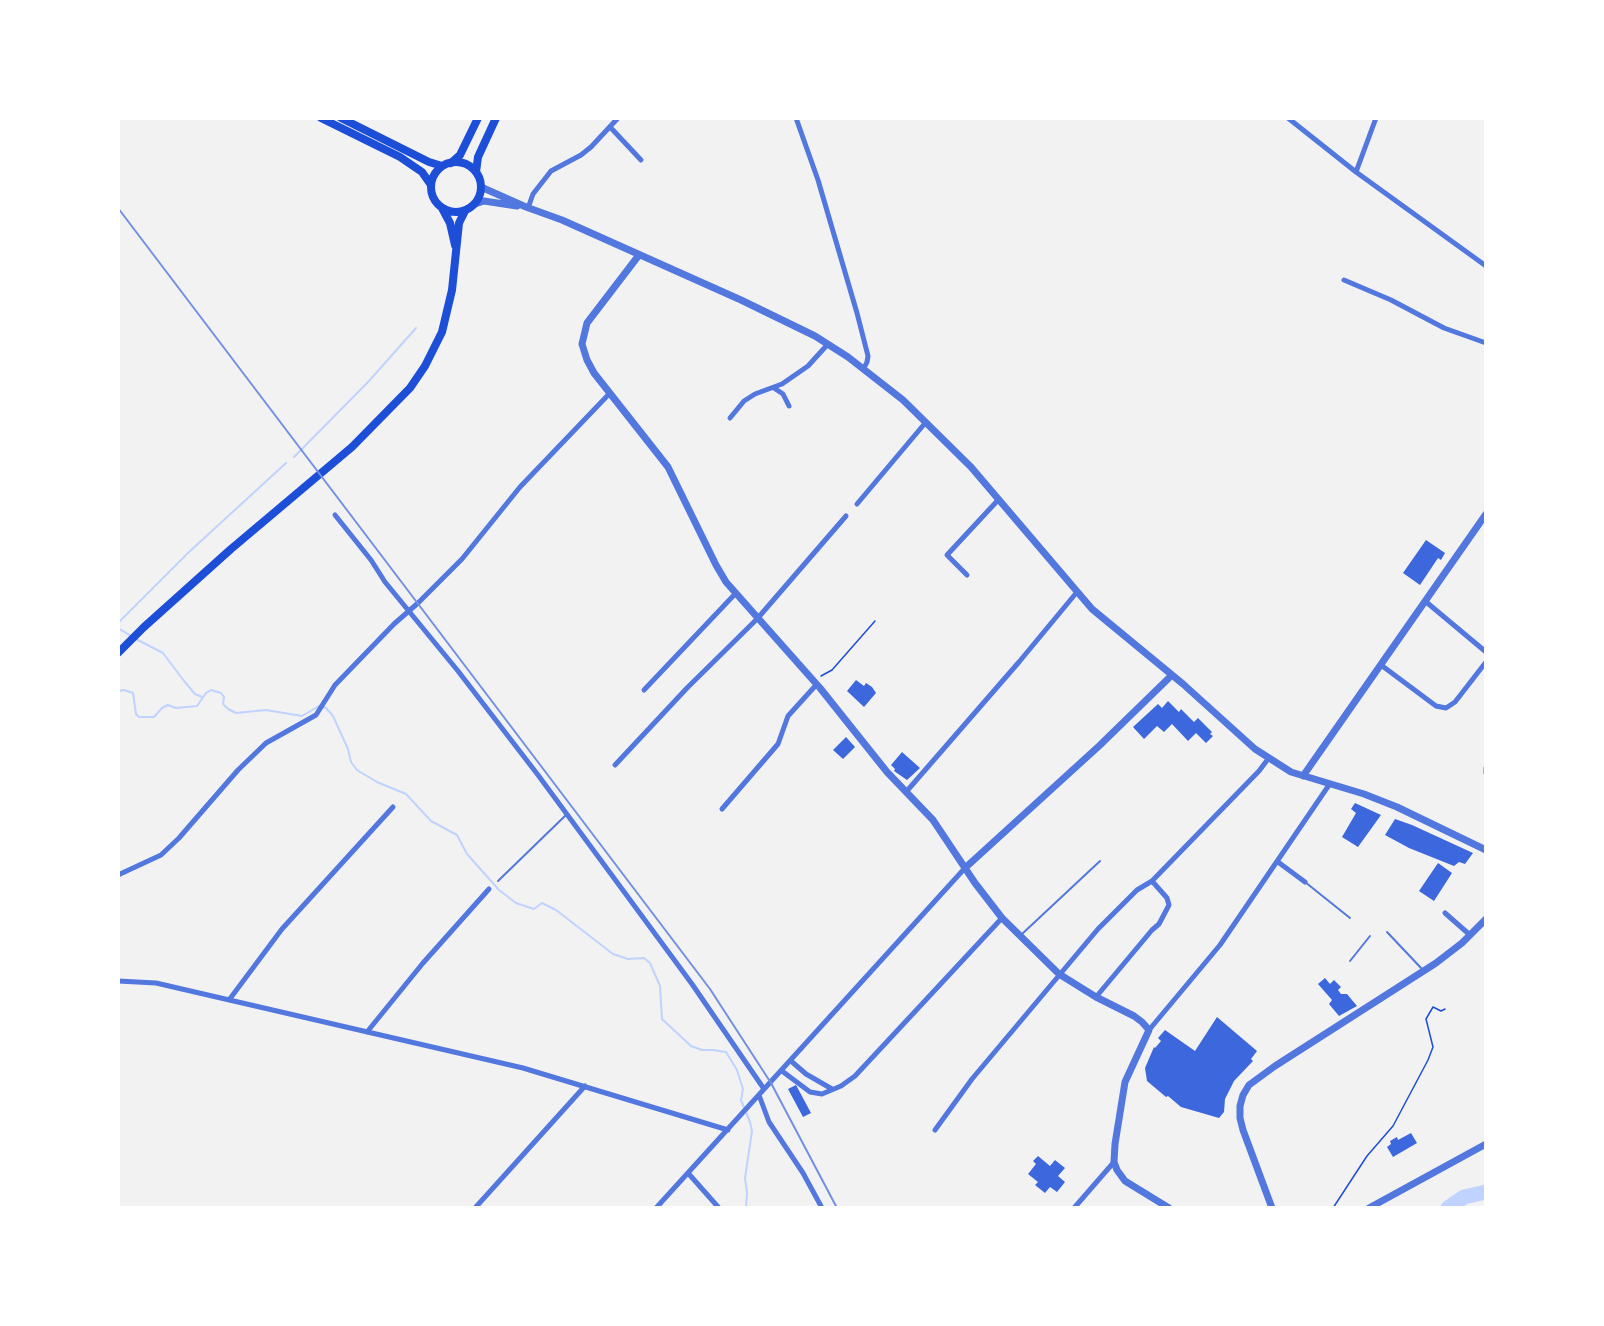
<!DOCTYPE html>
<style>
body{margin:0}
#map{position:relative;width:1604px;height:1326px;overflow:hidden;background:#f2f2f2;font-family:"Public Sans",sans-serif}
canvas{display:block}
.frame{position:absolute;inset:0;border:120px solid #fff;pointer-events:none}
</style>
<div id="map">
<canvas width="1604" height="1326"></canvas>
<div class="frame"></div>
</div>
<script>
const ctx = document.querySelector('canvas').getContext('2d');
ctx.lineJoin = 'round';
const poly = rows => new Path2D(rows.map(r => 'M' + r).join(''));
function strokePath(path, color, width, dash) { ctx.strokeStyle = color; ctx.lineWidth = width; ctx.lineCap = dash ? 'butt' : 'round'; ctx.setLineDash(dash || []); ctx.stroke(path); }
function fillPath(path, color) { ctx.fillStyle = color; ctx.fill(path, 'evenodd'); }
strokePath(poly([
 [294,457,369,381,416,328],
 [118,623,189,552,286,463],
 [118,628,131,636],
 [136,639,163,653,184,681,195,694,202,697],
 [118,691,124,690,133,693,136,714,139,717,154,717,162,708,168,705,176,708,197,706,206,693,211,690,221,693,224,697,223,704,228,709,236,713,266,710,302,716,319,706,326,708,333,716,348,749,351,762,357,770,377,782,406,794,431,821,457,835,467,854,499,890,516,903,534,909,542,903,556,910,613,954,628,959,644,958,650,963,660,986,662,1019,691,1046,702,1050,713,1050,726,1052,737,1070,743,1089,741,1100,750,1122,752,1131,745,1178,747,1193,746,1208]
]), '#bfd3fe', 2);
strokePath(poly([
 [1448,1208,1464,1197,1486,1192]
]), '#bfd3fe', 15);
fillPath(poly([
 [1426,540,1445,553,1441,560,1438,558,1420,585,1403,573],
 [856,680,864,686,866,683,872,687,876,693,864,707,847,691],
 [1168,701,1179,712,1181,709,1194,722,1198,718,1212,732,1210,734,1213,736,1206,743,1196,733,1188,741,1172,724,1164,732,1157,726,1144,739,1133,727,1158,704,1162,708],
 [846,737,855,747,843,759,833,750],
 [902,752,920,768,907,780,894,771,895,769,891,765],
 [1355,803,1381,815,1358,847,1342,837,1356,813,1351,809],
 [1395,819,1412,825,1473,853,1465,864,1459,862,1454,866,1409,848,1385,835],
 [1438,863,1452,873,1434,901,1419,891],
 [1325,978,1330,984,1334,980,1341,987,1338,990,1341,994,1347,994,1357,1006,1339,1016,1329,1004,1332,1000,1318,984],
 [1217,1017,1257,1051,1251,1059,1253,1061,1234,1081,1225,1099,1224,1112,1219,1118,1181,1107,1168,1096,1166,1097,1147,1081,1145,1068,1154,1047,1155,1048,1161,1041,1158,1038,1165,1030,1195,1051],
 [796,1085,811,1113,803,1117,788,1089],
 [1411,1133,1417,1143,1393,1157,1387,1147,1391,1144,1390,1141,1397,1137,1398,1140],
 [1038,1156,1050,1166,1055,1160,1065,1168,1058,1176,1065,1182,1057,1192,1050,1187,1045,1193,1035,1185,1038,1182,1028,1174,1036,1164,1033,1161]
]), '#3d67dc');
strokePath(poly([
 [821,676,832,670,875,621],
 [1333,1208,1367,1156,1393,1126,1428,1060,1433,1047,1426,1019,1433,1007,1441,1011,1445,1009]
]), '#1d4ed8', 1.5);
strokePath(poly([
 [498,881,567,814],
 [1305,882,1350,918],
 [1387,932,1422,969],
 [1022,934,1100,861],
 [1350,961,1370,936]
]), '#5277de', 2);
strokePath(poly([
 [796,118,818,180,857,313,868,356,867,362,864,368],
 [1288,118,1356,172,1486,266],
 [611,128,641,160],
 [1356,172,1376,118],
 [528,208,533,194,551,171,581,155,591,147,618,118],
 [1344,280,1391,300,1444,328,1486,343],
 [774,388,783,394,789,406],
 [730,418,744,401,755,394,782,384,808,366,828,344],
 [857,504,926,422],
 [335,515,371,560,385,582,458,671,538,775,692,984,764,1089],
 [967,575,947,555,999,499],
 [1425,601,1486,652],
 [1381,665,1436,706,1446,708,1455,702,1486,662],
 [644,690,735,594],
 [615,765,687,688,757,619,846,516],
 [1486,768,1486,773],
 [906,792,1019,662,1077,592],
 [722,809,778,744,788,716,817,684],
 [1278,862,1305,882],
 [118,875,161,855,179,838,238,770,266,743,316,715,335,685,394,624,418,603,462,559,520,487,610,393],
 [1445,913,1470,935],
 [118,981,156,983,523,1068,728,1130],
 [1096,997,1152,930,1159,924,1169,905,1167,898,1152,881],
 [229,1000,282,929,393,807],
 [1149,1030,1220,945,1329,785],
 [367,1032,423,963,489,889],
 [791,1061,806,1074,832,1089],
 [782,1071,810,1092,822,1094,841,1086,855,1076,1002,918],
 [759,1095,769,1122,803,1173,822,1208],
 [935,1130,972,1079,1098,929,1137,890,1152,881,1259,771,1268,759],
 [688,1173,719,1208],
 [475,1208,585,1086],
 [656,1208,965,868],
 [1074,1208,1114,1162]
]), '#5277de', 5);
strokePath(poly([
 [481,187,526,207,562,220,741,300,815,336,848,357,903,400,971,467,1092,609,1183,684,1255,749,1291,772,1364,794,1397,807,1486,850],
 [475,204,484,201,517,206],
 [639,255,587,323,582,344,587,360,594,373,668,467,716,565,726,582,820,688,887,772,933,820,975,883,1002,918,1059,974,1096,997,1134,1016,1142,1022,1149,1030,1125,1082,1115,1144,1114,1162,1117,1170,1125,1181,1169,1208],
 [1303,776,1486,514],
 [965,868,1099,746,1172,675],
 [1272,1208,1243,1130,1240,1118,1240,1106,1243,1095,1249,1085,1275,1066,1436,963,1462,943,1486,919],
 [1369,1208,1486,1144]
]), '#5277de', 7);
strokePath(poly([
 [321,118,400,157,422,172,431,185],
 [341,118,429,162,442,166],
 '431 187a25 25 0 1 1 50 0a25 25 0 1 1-50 0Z',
 [451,163,460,155,478,118],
 [476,172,478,157,496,118],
 [442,208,450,223,455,245],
 [118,653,144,627,231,549,352,447,410,388,425,366,442,332,452,290,459,223,465,211]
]), '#1d4ed8', 8);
strokePath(poly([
 [118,208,710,989,771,1083,837,1208]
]), '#7290e2', 2);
</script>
